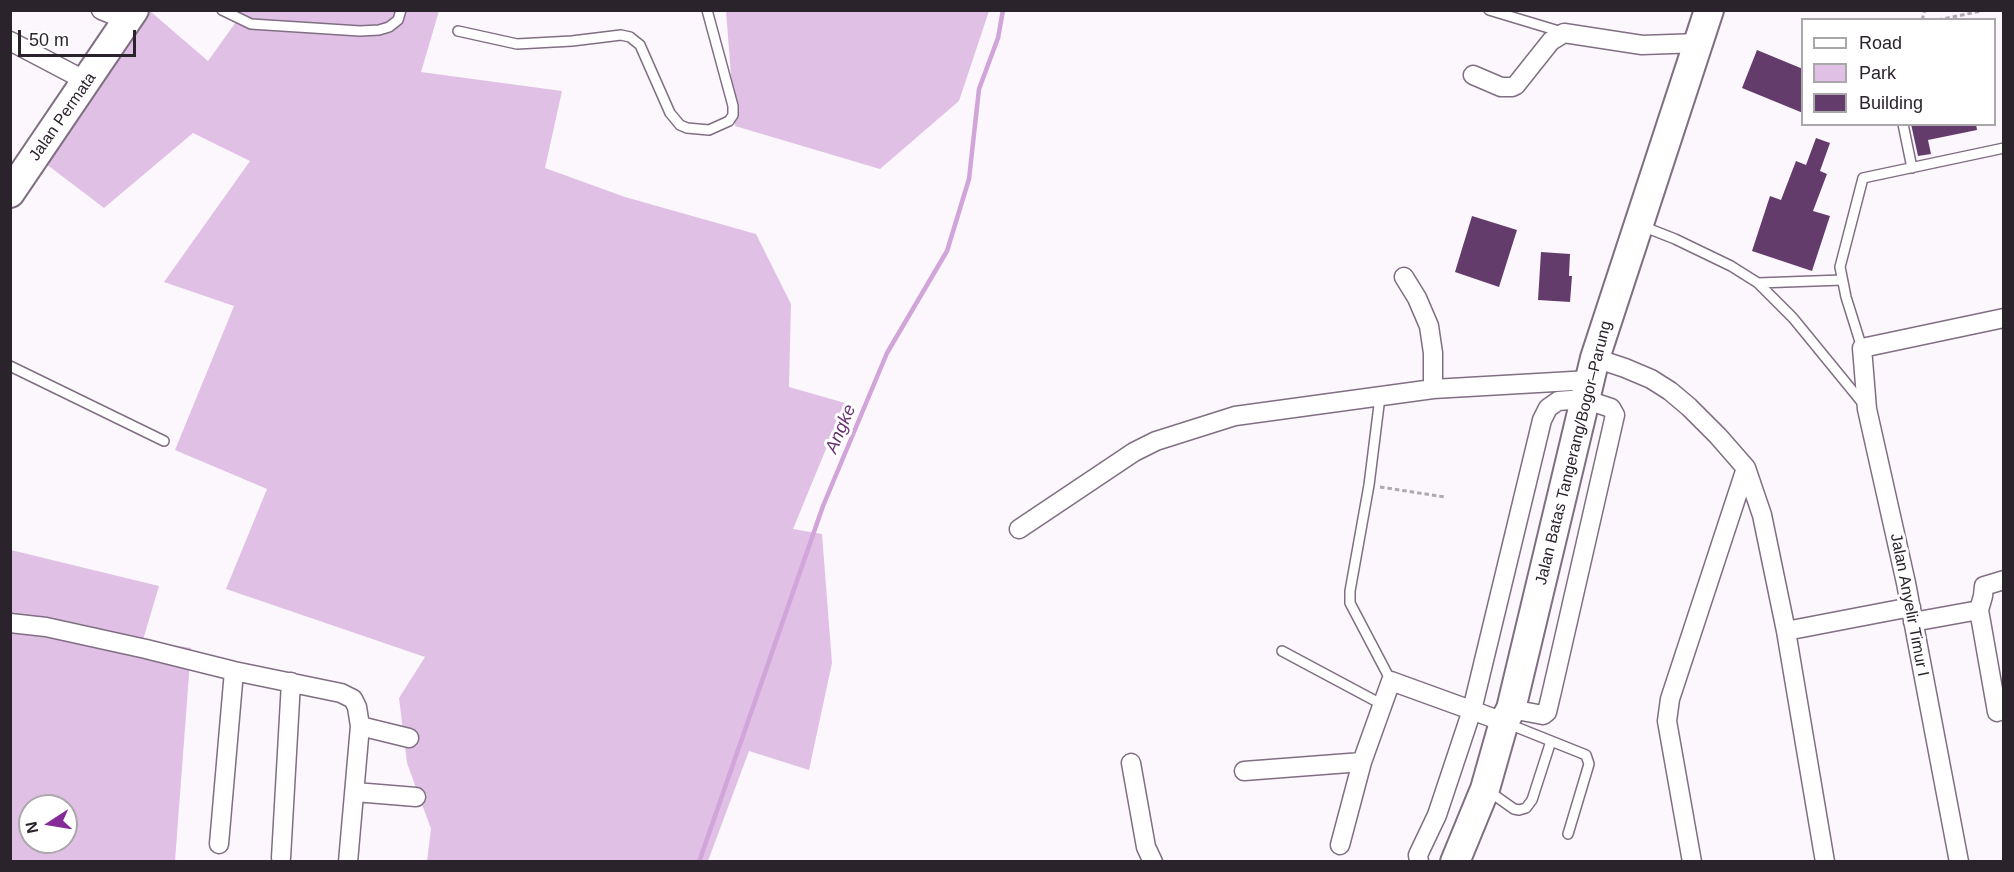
<!DOCTYPE html>
<meta charset="utf-8">
<style>
body{margin:0}
#map{position:relative;width:2014px;height:872px;overflow:hidden;background:#fbf7fc;font-family:Helvetica,sans-serif}
canvas{display:block}
.frame{position:absolute;inset:0;border:12px solid #2b232c;pointer-events:none}
.legend{position:absolute;left:1801px;top:18px;width:195px;height:108px;box-sizing:border-box;background:#fff;border:2px solid #aaa7ab;margin:0;padding:8px 10px;list-style:none;font-size:18px;color:#2b232c}
.legend li{display:flex;align-items:center;gap:12px;height:30px}
.legend b{width:30px;border:2px solid #aaa7ab}
.north{position:absolute;left:18px;top:794px;width:60px;height:60px;box-sizing:border-box;background:#fff;border:2px solid #aaa7ab;border-radius:50%;rotate:258deg;font-size:16px;font-weight:700;line-height:24px;text-align:center;color:#2b232c}
.north::after{content:'';display:block;margin:auto;width:21px;height:27px;background:#852a96;clip-path:polygon(50% 0,100% 100%,50% 72%,0 100%)}
.scale{position:absolute;left:18px;top:30px;width:118px;height:27px;box-sizing:border-box;border:3px solid #2b232c;border-top:0;padding-left:8px;font-size:18px;line-height:21px;white-space:nowrap;color:#2b232c;-webkit-text-stroke:4px #fff;paint-order:stroke}
</style>
<div id="map">
<canvas width="2014" height="872"></canvas>
<div class="frame"></div>
<ul class="legend">
<li><b style="height:8px;background:#fff"></b>Road</li>
<li><b style="height:16px;background:#e0c1e5"></b>Park</li>
<li><b style="height:16px;background:#643c6b"></b>Building</li>
</ul>
<div class="north">N</div>
<div class="scale">50 m</div>
</div>
<script>
const ctx = document.querySelector('canvas').getContext('2d');
ctx.lineJoin = 'round';
function fillPath(path, color) { ctx.fillStyle = color; ctx.fill(path, 'evenodd'); }
const poly = rows => new Path2D(rows.map(r => 'M' + r).join(''));
function strokePath(path, color, width, dash) { ctx.strokeStyle = color; ctx.lineWidth = width; ctx.lineCap = dash ? 'butt' : 'round'; ctx.setLineDash(dash || []); ctx.stroke(path); }
function write(font, color, halo, rows, align = 'center') {
  ctx.font = font + ' Helvetica,sans-serif'; ctx.lineWidth = 6; ctx.setLineDash([]); ctx.textBaseline = 'middle'; ctx.strokeStyle = halo; ctx.fillStyle = color; for (const [text, x, y, turn = 0] of rows) {
    ctx.save(); ctx.translate(x, y); ctx.rotate((+turn || 0) * Math.PI / 180); ctx.textAlign = isNaN(turn) ? turn : align; if (halo) ctx.strokeText(text, 0, 0); ctx.fillText(text, 0, 0); ctx.restore();
  }
}
fillPath(poly([
 [139,11,150,11,208,61,238,19,229,11,439,11,421,72,562,91,545,168,625,197,756,234,791,304,789,387,845,403,793,529,822,534,832,663,809,770,749,751,708,861,427,861,431,829,407,763,399,698,425,657,226,589,267,489,175,450,234,306,164,282,250,161,193,133,104,208,33,154],
 [726,11,989,11,959,101,880,169,735,126],
 [11,550,159,586,143,640,191,648,175,861,11,862],
 [30,806,66,806,66,842,30,842]
]), '#e0c1e5');
strokePath(poly([
 [699,862,823,506,887,353,947,251,969,179,979,89,998,38,1003,10]
]), '#d2a5da', 4.5);
fillPath(poly([
 [1757,50,1803,69,1803,113,1742,88],
 [1911,124,1976,124,1977,130,1928,140,1931,154,1918,156],
 [1816,138,1830,143,1820,171,1827,174,1813,211,1830,216,1812,271,1752,251,1770,196,1781,200,1796,161,1806,165],
 [1472,216,1517,230,1499,287,1455,272],
 [1541,252,1570,254,1569,276,1572,276,1570,302,1538,300]
]), '#643c6b');
const service = poly([
 [222,10,251,24,360,31,379,30,389,27,398,20,401,10],
 [1489,10,1562,32],
 [458,31,517,44,572,41,621,35,630,37,640,45,670,113,680,125,687,128,709,130,729,121,733,115,733,106,707,10],
 [1903,124,1912,168],
 [1642,226,1675,239,1731,266,1758,283,1793,318,1865,406],
 [1758,283,1842,280],
 [1862,348,1846,297,1840,267,1863,178,2004,148],
 [10,366,164,441],
 [1380,397,1369,485,1350,591,1350,603,1391,681],
 [1282,651,1383,705],
 [1506,723,1586,755,1589,764,1568,834],
 [1487,790,1514,809,1519,810,1526,808,1532,800,1551,741]
]);
const minor = poly([
 [101,10,128,21],
 [10,41,88,82],
 [1473,75,1501,87,1512,87,1516,85,1551,41,1564,33,1642,45,1700,43],
 [1404,277,1417,298,1429,326,1433,353,1433,389],
 [1595,358,1625,368,1651,379,1670,391,1689,407,1718,436,1746,468,1762,515,1786,631,1825,862],
 [1019,529,1134,452,1156,441,1235,416,1433,389,1590,380],
 [1979,610,1997,712],
 [1913,622,1979,610,1983,596,1984,586,2004,580],
 [10,623,46,627,146,649,234,671,341,693,353,699,357,707,360,726,348,862],
 [1786,631,1911,607],
 [360,726,409,738],
 [1131,763,1146,847,1153,862],
 [1244,771,1362,762],
 [355,792,416,797],
 [219,844,234,671],
 [1340,845,1362,762,1391,681,1504,722],
 [281,858,291,682],
 [1419,862,1418,855,1437,815,1472,710,1542,420,1548,408,1558,401,1584,399,1611,408,1615,415,1552,691,1547,712,1543,715,1511,709],
 [1692,862,1667,721,1670,699,1746,468],
 [1959,862,1906,583,1867,409,1862,348,2004,318]
]);
const primary = poly([
 [10,193,134,10],
 [1455,862,1485,789,1504,722,1511,709,1595,358,1709,10]
]);
strokePath(service, '#806e83', 12);
strokePath(minor, '#806e83', 21);
strokePath(primary, '#806e83', 32);
strokePath(poly([
 [1922,20,1925,10],
 [1938,20,1986,10],
 [1380,487,1445,497]
]), '#aea9af', 3, [4.5, 3]);
strokePath(service, '#fff', 9);
strokePath(minor, '#fff', 18);
strokePath(primary, '#fff', 28);
write('16px', '#2b232c', '#fff', [
 ["Jalan Permata",63,117,-55],
 ["Jalan Batas Tangerang/Bogor–Parung",1574,453,-76],
 ["Jalan Anyelir Timur I",1909,605,79]
]);
write('italic 18px', '#693373', '#fff', [
 ["Angke",841,429,-67]
]);
</script>
